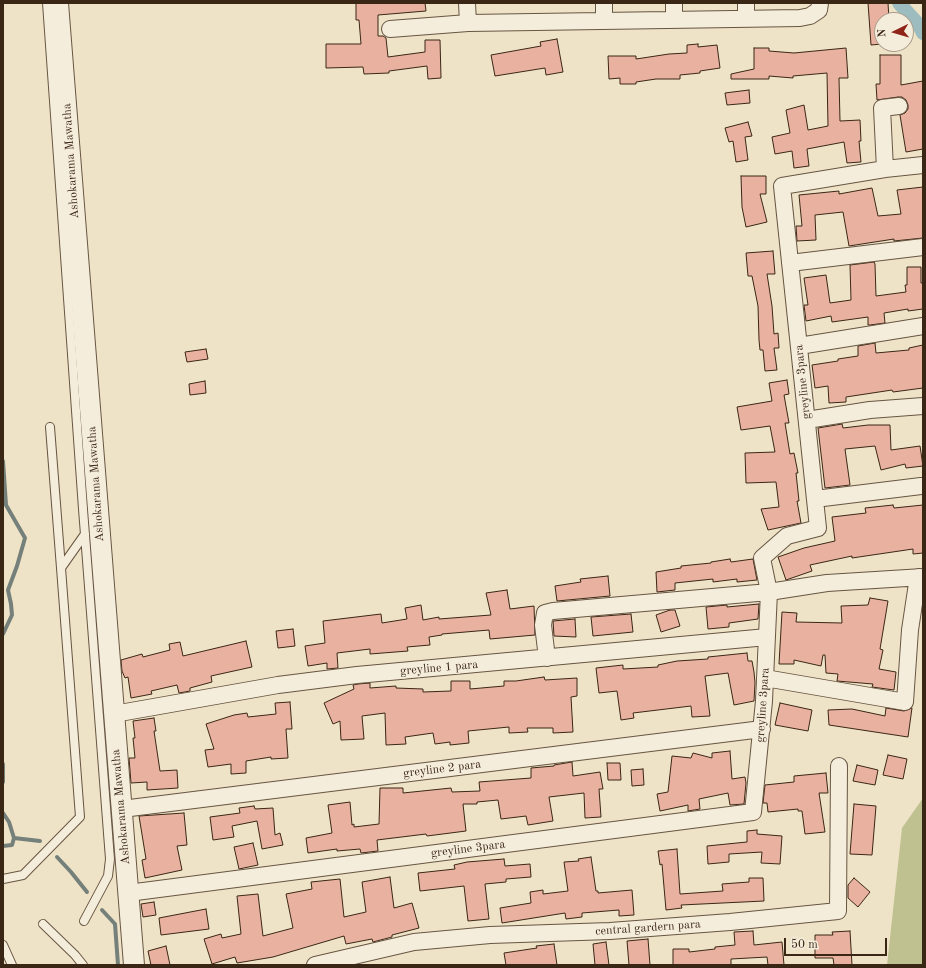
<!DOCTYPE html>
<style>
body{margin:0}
#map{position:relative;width:926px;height:968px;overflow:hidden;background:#efe3c7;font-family:"Old Standard TT",serif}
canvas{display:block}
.frame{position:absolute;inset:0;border:4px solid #3a2615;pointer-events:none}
.north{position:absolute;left:874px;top:12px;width:40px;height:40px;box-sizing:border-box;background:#f5eddb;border:1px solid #aa9d8c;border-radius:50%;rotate:265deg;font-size:11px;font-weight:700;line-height:16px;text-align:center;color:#3a2615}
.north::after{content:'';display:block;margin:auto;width:14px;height:18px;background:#8f2418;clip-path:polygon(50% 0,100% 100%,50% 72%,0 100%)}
.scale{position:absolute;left:784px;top:938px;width:103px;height:18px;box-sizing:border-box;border:2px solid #3a2615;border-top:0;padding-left:5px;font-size:12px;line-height:14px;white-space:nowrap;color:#3a2615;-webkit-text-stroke:3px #f5eddb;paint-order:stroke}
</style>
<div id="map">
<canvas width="926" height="968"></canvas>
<div class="frame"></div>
<div class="north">N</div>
<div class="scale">50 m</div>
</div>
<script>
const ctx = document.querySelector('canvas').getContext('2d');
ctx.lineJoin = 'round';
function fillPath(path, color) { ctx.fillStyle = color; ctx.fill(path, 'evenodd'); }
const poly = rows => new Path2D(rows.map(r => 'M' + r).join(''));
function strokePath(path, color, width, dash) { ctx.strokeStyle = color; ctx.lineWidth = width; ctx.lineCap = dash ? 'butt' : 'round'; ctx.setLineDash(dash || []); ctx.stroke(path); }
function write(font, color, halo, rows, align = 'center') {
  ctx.font = font + ' "Old Standard TT",serif'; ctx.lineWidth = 3; ctx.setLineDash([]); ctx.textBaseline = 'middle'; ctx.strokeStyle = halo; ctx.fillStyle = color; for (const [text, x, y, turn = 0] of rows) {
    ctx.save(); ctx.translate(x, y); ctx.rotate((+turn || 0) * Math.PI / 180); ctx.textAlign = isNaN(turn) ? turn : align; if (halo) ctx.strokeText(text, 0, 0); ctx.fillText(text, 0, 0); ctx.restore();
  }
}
fillPath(poly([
 [923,798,923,965,887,965,902,828]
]), '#c0c191');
strokePath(poly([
 [3,461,6,505,25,538,17,566,8,590,11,604,12,615,3,634],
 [3,764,3,782],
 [3,813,9,822,14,838,12,845,3,846],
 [14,838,40,841],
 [57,857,71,872,87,892],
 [102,910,115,924,118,965]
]), '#75807b', 4);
strokePath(poly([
 [899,3,919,25,923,33]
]), '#9dbcbf', 14);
const building = poly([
 [356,3,425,3,426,11,378,15,378,36,383,36,386,38,388,57,425,52,425,40,440,40,441,78,428,79,427,66,389,71,389,73,364,74,363,67,326,68,326,44,361,44,359,20,356,20,356,3],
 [868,3,888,3,889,20,882,20,882,44,871,45,868,3],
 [557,39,563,72,546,75,545,68,495,76,491,55,541,46,540,42,557,39],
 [698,44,698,47,717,45,720,68,700,71,700,73,680,75,680,79,656,79,636,82,636,84,620,84,620,78,609,79,608,56,636,56,636,59,669,54,687,53,687,45,698,44],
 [754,48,769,48,769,51,794,53,846,48,848,78,839,78,840,121,860,120,861,141,859,141,861,162,847,163,844,142,807,149,809,166,794,168,792,151,775,154,772,137,790,133,786,110,804,105,808,130,828,126,827,73,793,76,793,78,769,76,769,79,731,79,731,74,754,69,754,48],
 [880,55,901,55,901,85,923,81,923,149,906,152,900,115,905,113,908,109,908,105,906,100,902,97,898,97,877,100,876,84,880,84,880,55],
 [749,90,750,103,727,105,725,93,749,90],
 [748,122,752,136,745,137,748,160,736,162,733,141,729,142,725,128,748,122],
 [741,176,766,176,766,194,760,194,767,222,746,227,742,207,741,176],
 [923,187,923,238,894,241,894,239,849,246,843,212,815,215,816,240,797,241,796,226,802,226,799,195,839,191,839,194,872,188,878,216,901,214,897,190,923,187],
 [773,251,775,274,767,274,772,306,774,334,778,333,779,348,774,348,777,370,765,371,763,350,760,350,759,340,758,306,752,276,748,276,746,253,773,251],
 [874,262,875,264,876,296,906,292,905,285,907,285,907,267,921,267,921,283,923,283,923,309,908,311,908,309,884,313,885,323,870,325,868,325,868,317,832,322,831,316,806,321,804,305,808,305,804,278,826,275,830,303,851,300,850,265,874,262],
 [875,343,876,353,909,350,909,348,923,345,923,388,893,392,892,390,846,397,846,402,829,403,828,386,815,388,812,365,838,361,838,359,858,356,858,346,875,343],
 [206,349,208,359,187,362,185,352,206,349],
 [787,380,789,394,784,395,789,423,785,423,790,454,794,453,798,473,796,473,799,501,797,501,801,523,768,530,761,509,779,507,776,482,746,483,745,453,775,452,770,426,741,430,737,407,772,401,769,383,787,380],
 [205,381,206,393,190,395,189,384,205,381],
 [842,424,843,428,868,425,890,425,891,450,920,446,923,466,906,468,905,464,881,470,875,446,845,449,850,485,825,488,818,428,842,424],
 [893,505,894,508,923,505,923,553,913,554,913,549,852,558,852,556,810,565,812,571,786,580,778,557,804,548,835,541,832,517,866,513,865,508,893,505],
 [730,559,731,562,753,559,757,580,737,582,737,579,713,582,713,579,675,583,675,590,657,592,656,572,681,568,681,566,711,563,711,562,730,559],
 [608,576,610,596,557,601,555,586,581,582,580,579,608,576],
 [507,590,510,609,534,606,535,635,490,639,489,630,442,634,442,635,429,637,430,645,407,647,408,651,370,654,370,649,337,653,338,668,327,669,327,663,308,666,305,646,325,643,323,621,381,614,382,623,407,619,405,608,421,605,423,620,439,617,439,619,491,615,486,593,507,590],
 [870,598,888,601,880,649,883,650,879,669,896,672,894,690,872,687,873,684,837,681,838,674,826,673,825,655,823,655,821,666,794,660,794,664,779,664,782,612,797,613,796,622,842,623,841,606,868,605,870,598],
 [759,604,758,619,729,623,729,627,708,629,706,607,727,605,727,607,759,604],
 [670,610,675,610,680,626,661,632,656,615,670,610],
 [631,614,633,632,593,636,591,617,631,614],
 [575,619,576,637,554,636,553,621,575,619],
 [293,629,295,646,278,648,276,631,293,629],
 [246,641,252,667,211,676,212,682,190,688,190,691,179,693,177,685,151,691,152,694,131,698,128,677,125,678,122,671,121,660,142,654,143,657,170,650,169,644,180,642,183,656,246,641],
 [747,653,748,661,752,661,754,672,755,683,754,701,734,705,728,673,705,676,710,716,692,717,691,706,633,713,634,718,621,720,617,691,599,693,596,668,623,665,623,669,658,667,658,665,677,661,708,659,708,657,747,653],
 [544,677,545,680,577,678,577,696,571,697,573,732,553,733,553,728,527,728,528,732,509,733,509,727,468,731,469,743,450,745,450,742,435,744,433,733,405,737,406,744,386,745,385,713,362,716,364,739,341,740,340,721,333,724,324,703,354,689,353,685,358,684,370,683,370,688,396,686,396,688,423,689,423,692,451,691,451,681,470,681,470,689,504,686,504,681,516,681,544,677],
 [290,702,292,729,286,729,288,758,271,759,271,757,246,761,246,773,231,774,231,764,208,767,205,750,214,749,206,724,234,715,247,713,248,717,276,714,275,703,290,702],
 [780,703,812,710,808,731,775,725,780,703],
 [886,708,904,711,912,708,908,737,829,725,828,710,852,709,885,716,886,708],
 [154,718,156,731,154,731,160,771,177,770,178,788,147,790,147,782,131,783,129,758,135,758,133,738,135,738,133,721,154,718],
 [730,751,732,779,745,777,746,783,744,804,730,805,728,793,699,799,700,809,688,811,688,805,660,811,657,794,668,792,672,756,691,758,693,753,712,758,712,753,730,751],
 [888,755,907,759,903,779,883,775,888,755],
 [572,762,573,776,600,772,603,789,599,789,601,817,585,818,584,793,549,797,553,821,528,825,526,816,501,819,498,800,477,802,477,804,463,804,466,831,427,836,426,834,377,840,378,851,361,853,360,849,337,851,337,849,308,853,306,838,332,833,328,805,350,802,352,825,354,824,354,827,379,824,380,788,403,788,403,793,451,788,452,792,480,791,479,782,531,778,531,768,554,766,554,765,572,762],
 [607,763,620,763,621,780,608,780,607,763],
 [857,765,878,770,875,785,853,781,857,765],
 [643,769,644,785,632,786,631,770,643,769],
 [826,773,828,793,819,793,825,832,805,834,802,811,798,811,798,809,768,812,767,803,763,803,765,785,794,782,794,776,826,773],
 [854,804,876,806,872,855,850,854,854,804],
 [254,806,255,809,273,808,275,835,280,833,283,845,262,849,257,821,232,826,234,837,213,840,210,817,240,813,239,808,254,806],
 [184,813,187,845,177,846,182,870,145,878,142,860,146,859,139,816,184,813],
 [757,830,757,834,782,836,780,864,761,863,762,852,729,854,729,862,708,864,707,846,747,842,747,831,757,830],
 [253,843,258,865,239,869,234,847,253,843],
 [677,849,680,894,723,891,722,884,749,882,749,878,763,878,764,901,681,905,682,908,666,910,662,864,660,865,658,851,677,849],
 [591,857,596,891,598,891,598,893,632,890,634,915,619,916,619,910,582,913,582,917,566,919,565,913,502,923,500,908,531,903,530,892,543,890,543,894,568,891,564,862,579,861,578,859,591,857],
 [504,859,505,866,530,864,531,877,506,879,506,882,485,884,489,919,468,921,464,886,420,891,418,873,455,869,454,865,467,862,504,859],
 [390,877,394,908,412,903,419,928,392,935,392,937,373,942,372,939,346,944,344,936,273,957,237,963,235,957,212,964,204,939,221,934,222,938,241,934,237,896,258,894,263,936,293,928,286,894,312,889,311,882,340,879,344,917,366,912,362,882,390,877],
 [854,878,870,892,858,907,848,898,848,885,854,878],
 [154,902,156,915,143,917,141,904,154,902],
 [206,909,209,929,161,935,159,918,206,909],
 [753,931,754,945,782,942,784,965,768,965,767,957,731,959,731,965,673,965,673,949,689,949,689,952,715,949,715,947,735,945,734,932,753,931],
 [850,931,852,965,834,965,833,958,815,958,815,935,833,935,832,932,850,931],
 [648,939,650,965,629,965,627,941,648,939],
 [606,942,609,965,595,965,593,944,606,942],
 [554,944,557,965,506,965,504,953,537,948,536,946,554,944],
 [166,946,170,965,151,965,148,951,166,946]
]);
fillPath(building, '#e9b1a0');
strokePath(building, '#3a2615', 1);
const service = poly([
 [47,3,83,509,110,859,108,876,84,921],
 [50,427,61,568],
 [3,879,23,875,80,817,61,568,85,534],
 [43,924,75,955,83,965],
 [3,945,12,965]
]);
const minor = poly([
 [467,3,468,23,800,18,810,16,819,10,820,3],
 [674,3,674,20],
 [746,3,746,19],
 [604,21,604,3],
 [390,29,468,23],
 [885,169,923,165],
 [790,263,923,247],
 [799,346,923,326],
 [807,420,870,410,923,406],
 [815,499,921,486],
 [547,658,543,625,545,613,553,611,769,592,827,583,923,577],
 [765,678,905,702,910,630,918,577],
 [114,714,278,685,357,675,767,637],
 [122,809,762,729],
 [128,893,753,812,764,701,769,592,762,558,787,536,818,528,782,186,885,169,882,108,899,106],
 [315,965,414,942,490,935,610,931,730,922,838,911,839,766]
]);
const tertiary = poly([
 [58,3,134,965]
]);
strokePath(service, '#675542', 10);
strokePath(minor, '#675542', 18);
strokePath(tertiary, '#675542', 22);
strokePath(service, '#f5eddb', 8);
strokePath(minor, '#f5eddb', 16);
strokePath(tertiary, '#f5eddb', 20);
write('12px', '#3a2615', '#f5eddb', [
 ["Ashokarama Mawatha",71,161,-94],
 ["greyline 3para",803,382,-96],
 ["Ashokarama Mawatha",96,484,-94],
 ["greyline 1 para",439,668,-5],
 ["greyline 3para",763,705,-86],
 ["greyline 2 para",442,769,-7],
 ["Ashokarama Mawatha",121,807,-95],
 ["greyline 3para",468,849,-7],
 ["central gardern para",648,928,-4]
]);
</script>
